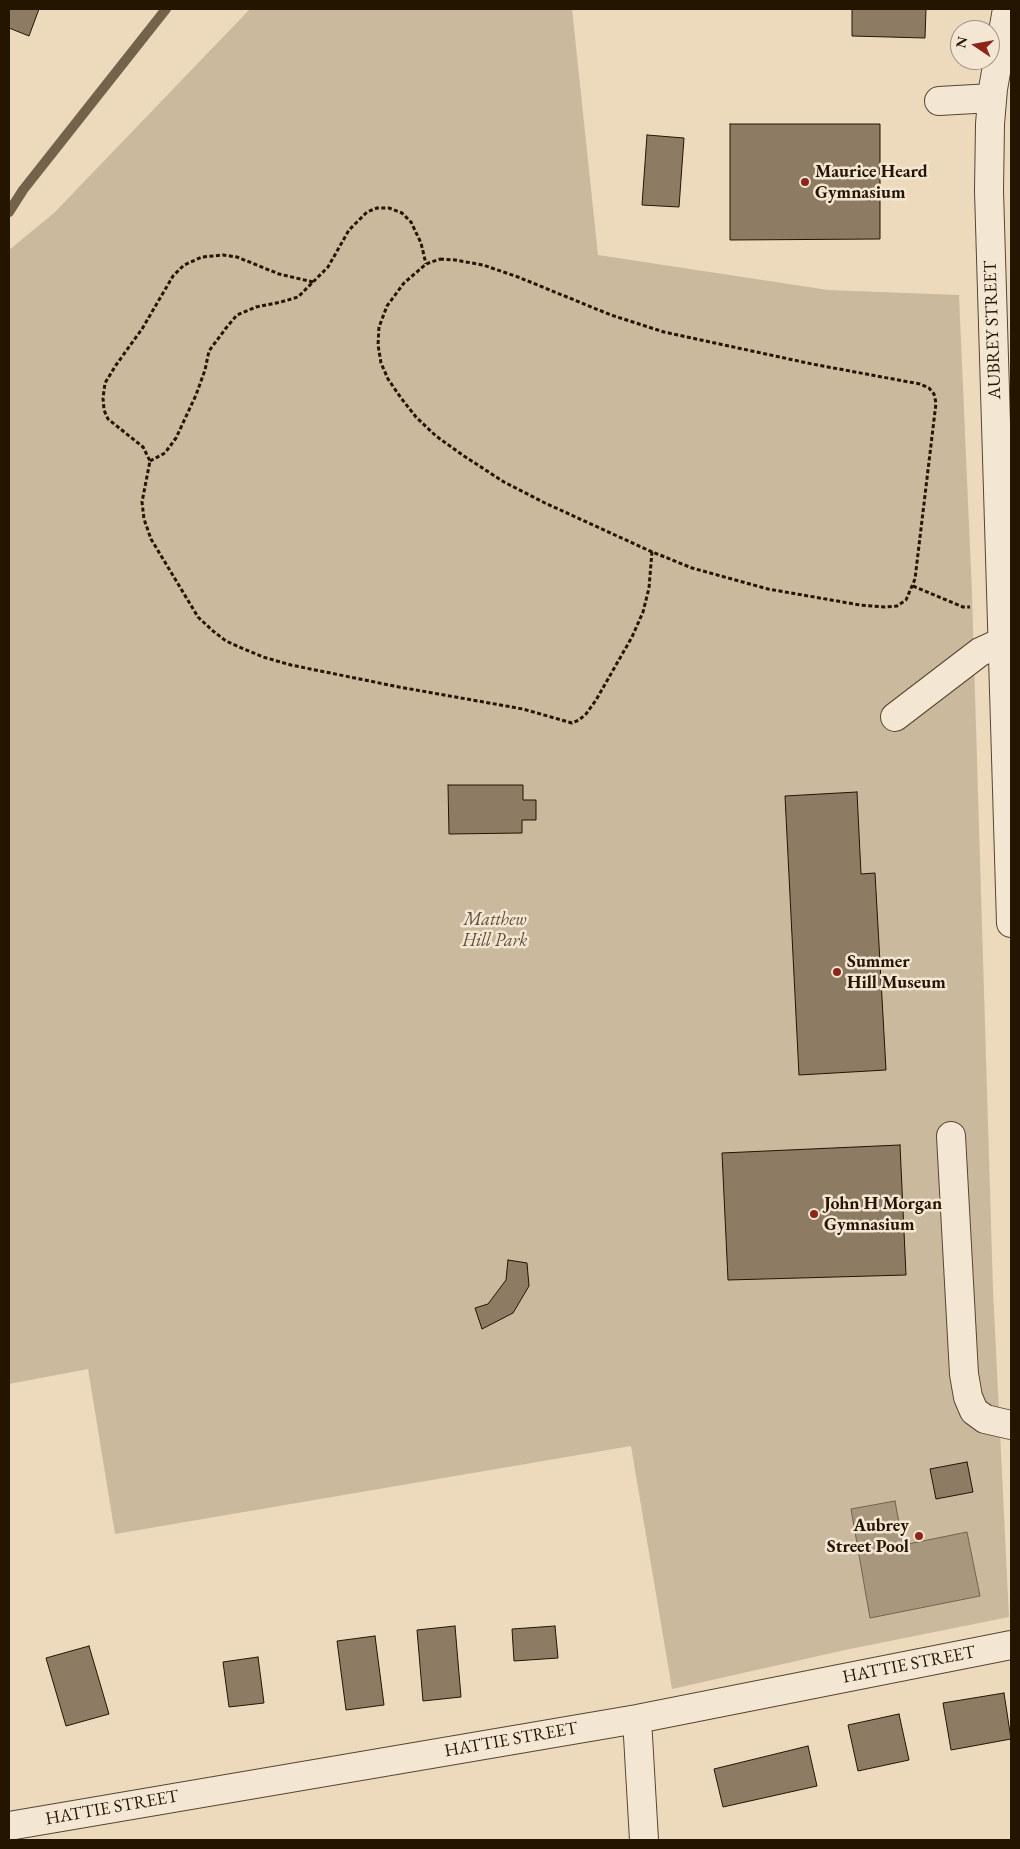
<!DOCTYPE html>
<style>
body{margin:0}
#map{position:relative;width:1020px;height:1849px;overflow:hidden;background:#eddabd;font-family:"EB Garamond",serif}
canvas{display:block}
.frame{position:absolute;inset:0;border:10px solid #241501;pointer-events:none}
.north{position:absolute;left:950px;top:20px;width:50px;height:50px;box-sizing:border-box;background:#f3e7d4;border:1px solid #a09380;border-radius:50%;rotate:282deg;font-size:14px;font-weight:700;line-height:20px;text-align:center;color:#241501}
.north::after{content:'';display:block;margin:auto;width:18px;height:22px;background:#8f2418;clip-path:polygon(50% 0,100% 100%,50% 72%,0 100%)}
</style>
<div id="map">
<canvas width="1020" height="1849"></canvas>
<div class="frame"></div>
<div class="north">N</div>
</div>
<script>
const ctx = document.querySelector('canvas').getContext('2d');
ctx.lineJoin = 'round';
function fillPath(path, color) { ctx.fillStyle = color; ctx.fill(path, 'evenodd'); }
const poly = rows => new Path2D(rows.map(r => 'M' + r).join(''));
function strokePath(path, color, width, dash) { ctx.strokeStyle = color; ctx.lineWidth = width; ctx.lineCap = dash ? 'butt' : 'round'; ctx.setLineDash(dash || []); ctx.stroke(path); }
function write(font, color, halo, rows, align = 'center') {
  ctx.font = font + ' "EB Garamond",serif'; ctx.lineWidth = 5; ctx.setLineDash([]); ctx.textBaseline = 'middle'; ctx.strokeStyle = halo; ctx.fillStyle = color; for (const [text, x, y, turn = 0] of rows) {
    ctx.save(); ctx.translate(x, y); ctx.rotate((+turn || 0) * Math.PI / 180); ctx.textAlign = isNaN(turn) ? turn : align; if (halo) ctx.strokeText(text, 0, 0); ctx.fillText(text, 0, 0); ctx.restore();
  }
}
fillPath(poly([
 [250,9,572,9,598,255,828,290,959,295,972,594,993,1289,1009,1617,845,1650,672,1689,631,1446,115,1534,88,1369,9,1384,9,250,54,213]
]), '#cbb99d');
const water = poly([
 [895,1501,903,1545,967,1532,980,1596,870,1618,851,1509,895,1501]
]);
fillPath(water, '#a9977d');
strokePath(water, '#74634b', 1);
strokePath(poly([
 [9,212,23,190,166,9]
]), '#74634b', 10);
const building = poly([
 [9,9,39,9,29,36,9,28,9,9],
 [852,9,926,9,925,38,852,36,852,9],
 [730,124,880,124,880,239,730,240,730,124],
 [647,135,684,138,679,207,642,205,647,135],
 [448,785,523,785,523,800,536,800,536,820,522,820,522,833,449,834,448,785],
 [857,792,861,874,875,873,886,1070,799,1075,785,796,857,792],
 [900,1145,906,1275,728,1280,722,1153,900,1145],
 [508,1260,527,1263,529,1286,513,1313,482,1329,475,1308,488,1304,506,1280,508,1260],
 [967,1462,973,1492,936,1499,930,1469,967,1462],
 [455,1626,461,1697,423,1701,417,1630,455,1626],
 [555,1626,558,1658,514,1661,512,1629,555,1626],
 [375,1636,384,1705,346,1710,337,1641,375,1636],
 [89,1646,109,1714,66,1726,46,1658,89,1646],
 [258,1657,264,1703,229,1707,223,1662,258,1657],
 [1004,1693,1011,1739,951,1750,943,1703,1004,1693],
 [899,1714,909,1760,858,1771,848,1725,899,1714],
 [808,1746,817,1786,723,1807,714,1769,808,1746]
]);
fillPath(building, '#8d7b63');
strokePath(building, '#241501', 1);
const minor = poly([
 [1007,9,993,89,990,124,989,191,1011,923],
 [939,101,992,98],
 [895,717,980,652,1004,641],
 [951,1136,964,1374,968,1397,974,1411,985,1419,1011,1425],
 [637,1719,644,1840],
 [9,1826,637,1719,1011,1645]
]);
strokePath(minor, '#564630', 30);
strokePath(poly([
 [440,259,455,260,483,265,518,277,611,315,664,332,812,364,920,384,929,388,934,394,936,403,915,579,906,600,897,606,885,607,860,605,768,589,692,568,650,551,545,503,504,482,464,456,436,436,416,417,401,398,388,379,381,363,378,345,379,327,387,306,404,283,426,264,440,259],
 [313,282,279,274,237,257,223,255,202,257,184,265,173,276,142,329,116,365,105,383,103,398,104,410,108,419,143,447,150,461,142,502,144,519,151,539,198,617,213,631,226,641,239,647,263,657,291,665,399,687,523,709,572,723,579,720,586,714,596,700,632,637,643,612,649,588,652,551],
 [150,461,165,453,176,438,196,395,205,370,209,351,226,328,237,315,256,307,281,302,298,297,328,267,349,230,367,212,377,208,389,208,402,213,411,222,421,243,426,264],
 [913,586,963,607,970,607]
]), '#241501', 3, [4, 2.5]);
strokePath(minor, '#f3e7d4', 28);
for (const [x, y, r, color] of [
 [805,182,5,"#8f2418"],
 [837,972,5,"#8f2418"],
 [814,1214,5,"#8f2418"],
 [919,1536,5,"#8f2418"]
]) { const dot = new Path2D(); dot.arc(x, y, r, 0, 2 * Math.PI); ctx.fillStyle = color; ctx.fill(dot); strokePath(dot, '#f3e7d4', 2); }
write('bold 18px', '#241501', '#f3e7d4', [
 ["Maurice Heard",815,172],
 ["Gymnasium",815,193],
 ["Summer",847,962],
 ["Hill Museum",847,983],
 ["John H Morgan",824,1204],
 ["Gymnasium",824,1225],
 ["Aubrey",909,1526,"right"],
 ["Street Pool",909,1547,"right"]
], 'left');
write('18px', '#241501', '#f3e7d4', [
 ["AUBREY STREET",993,330,-92],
 ["HATTIE STREET",909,1665,-11],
 ["HATTIE STREET",511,1740,-10],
 ["HATTIE STREET",112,1808,-10]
]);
write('italic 18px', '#5e4e38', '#f3e7d4', [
 ["Matthew",495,920],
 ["Hill Park",495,941]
]);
</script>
